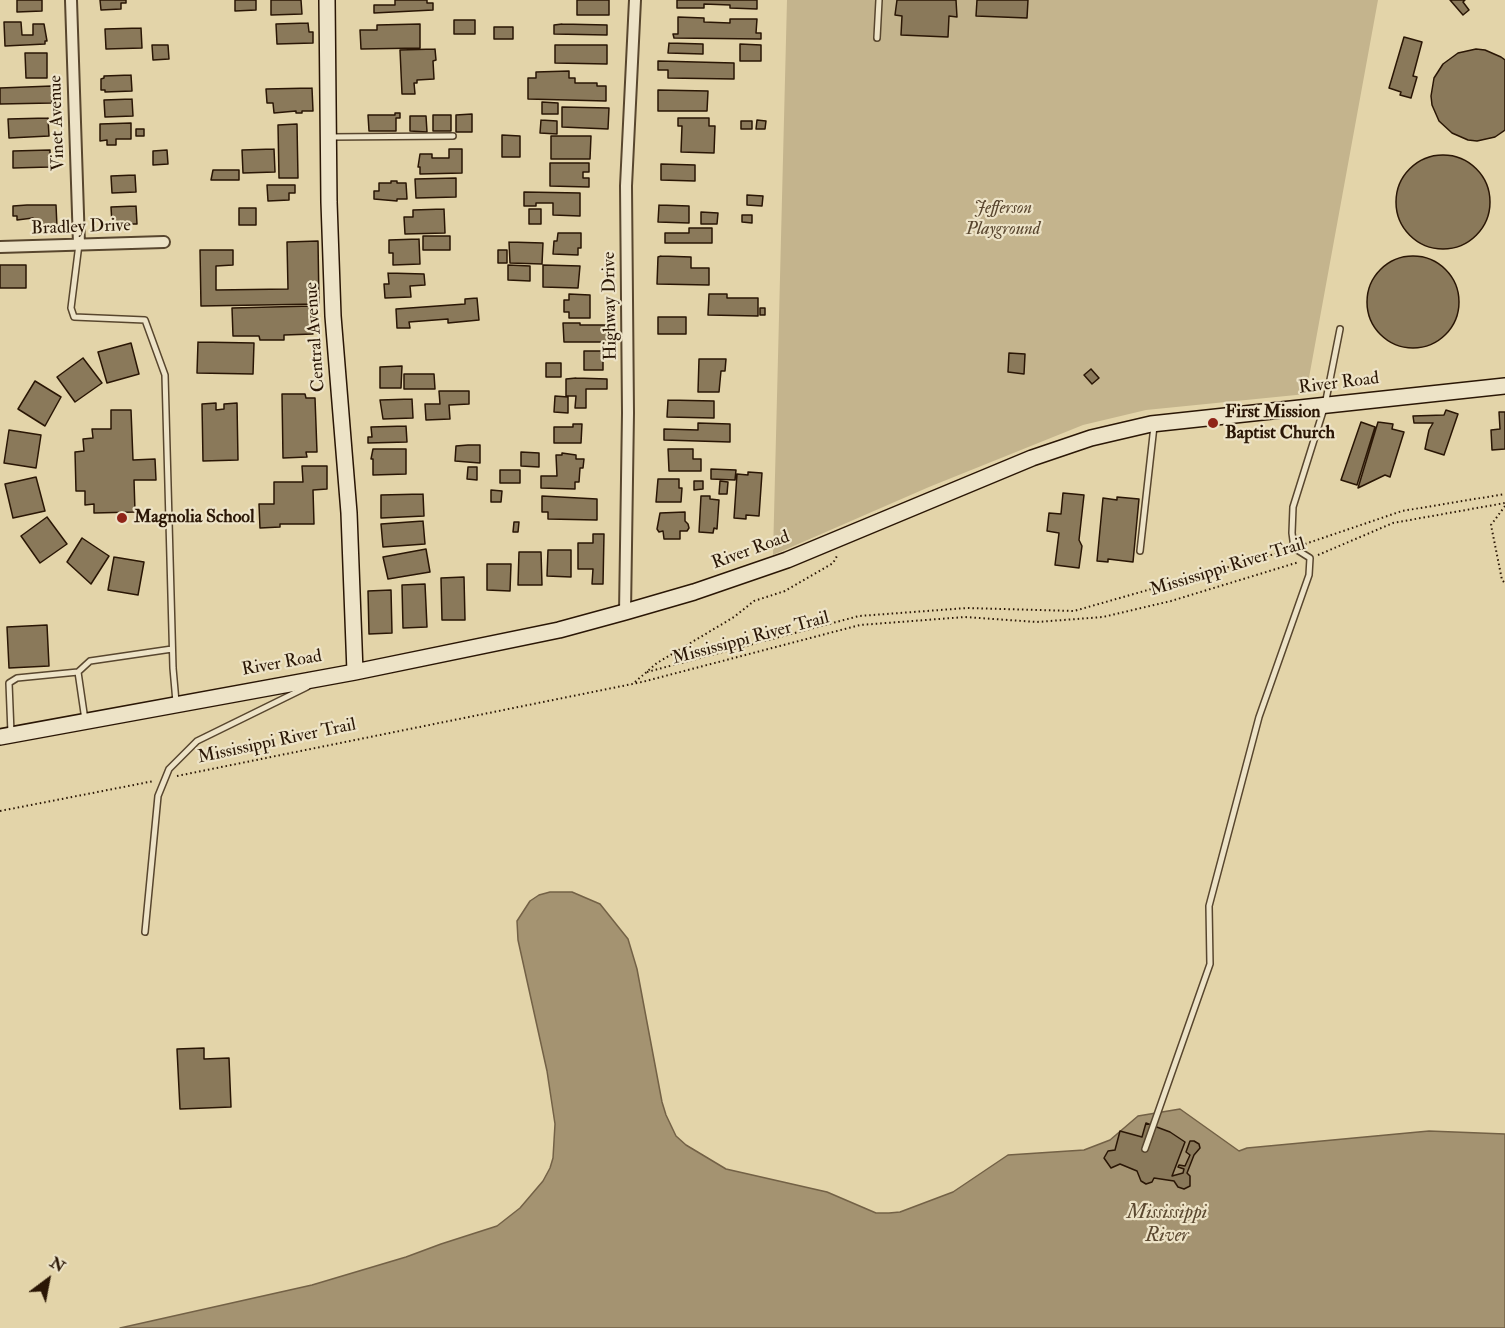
<!DOCTYPE html>
<style>
body{margin:0}
#map{position:relative;width:1505px;height:1328px;overflow:hidden;background:#e3d4a9;font-family:"IM FELL Double Pica",serif}
canvas{display:block}
.north{position:absolute;left:18px;top:1250px;width:60px;height:60px;-webkit-text-stroke:4px #ede3c7;paint-order:stroke;rotate:32deg;font-size:16px;font-weight:700;line-height:24px;text-align:center;color:#2a1605}
.north::after{content:'';display:block;margin:auto;width:21px;height:27px;background:#2a1605;clip-path:polygon(50% 0,100% 100%,50% 72%,0 100%)}
</style>
<div id="map">
<canvas width="1505" height="1328"></canvas>
<div class="north">N</div>
</div>
<script>
const ctx = document.querySelector('canvas').getContext('2d');
ctx.lineJoin = 'round';
function fillPath(path, color) { ctx.fillStyle = color; ctx.fill(path, 'evenodd'); }
const poly = rows => new Path2D(rows.map(r => 'M' + r).join(''));
function strokePath(path, color, width, dash) { ctx.strokeStyle = color; ctx.lineWidth = width; ctx.lineCap = dash ? 'butt' : 'round'; ctx.setLineDash(dash || []); ctx.stroke(path); }
function write(font, color, halo, rows, align = 'center') {
  ctx.font = font + ' "IM FELL Double Pica",serif'; ctx.lineWidth = 4.5; ctx.setLineDash([]); ctx.textBaseline = 'middle'; ctx.strokeStyle = halo; ctx.fillStyle = color; for (const [text, x, y, turn = 0] of rows) {
    ctx.save(); ctx.translate(x, y); ctx.rotate((+turn || 0) * Math.PI / 180); ctx.textAlign = isNaN(turn) ? turn : align; if (halo) ctx.strokeText(text, 0, 0); ctx.fillText(text, 0, 0); ctx.restore();
  }
}
fillPath(poly([
 [787,0,1378,0,1306,394,1146,410,1083,425,929,487,773,555]
]), '#c4b48d');
const water = poly([
 [550,892,572,892,600,904,628,939,637,969,662,1102,666,1115,676,1136,686,1145,726,1169,827,1192,876,1213,889,1213,900,1212,953,1192,1008,1155,1084,1150,1110,1140,1138,1116,1180,1109,1239,1151,1247,1148,1429,1131,1505,1134,1505,1328,120,1328,312,1285,406,1257,441,1244,497,1226,520,1208,543,1181,550,1168,553,1158,555,1124,547,1071,518,940,517,921,530,901,539,895,550,892]
]);
fillPath(water, '#a49371');
strokePath(water, '#736146', 1.5);
const building = poly([
 [17,0,42,0,42,11,17,12,17,0],
 [100,0,126,0,126,3,121,3,121,9,101,10,100,0],
 [235,0,256,0,256,10,235,11,235,0],
 [271,0,301,0,302,14,271,15,271,0],
 [395,0,427,0,427,3,433,3,433,10,374,13,374,5,395,5,395,0],
 [577,0,609,0,609,15,577,15,577,0],
 [677,0,757,0,757,9,730,8,730,5,704,4,704,8,677,8,677,0],
 [897,0,956,0,957,17,949,16,948,37,901,35,902,16,895,15,897,0],
 [977,0,1028,0,1027,18,976,16,977,0],
 [1450,0,1465,0,1463,2,1469,10,1463,15,1450,0],
 [678,17,704,18,704,22,730,23,730,19,757,19,756,33,761,33,761,39,674,38,673,34,678,34,678,17],
 [454,20,475,20,475,34,454,34,454,20],
 [4,22,21,22,22,35,33,35,33,24,44,24,47,41,45,41,45,44,5,46,4,22],
 [308,23,309,32,313,32,313,43,277,44,276,24,308,23],
 [420,24,420,48,361,49,360,30,377,30,377,25,420,24],
 [562,24,607,25,607,35,554,34,554,25,562,24],
 [494,27,513,27,513,39,494,39,494,27],
 [141,28,142,48,106,49,105,29,141,28],
 [1404,37,1422,42,1413,76,1417,77,1411,98,1400,95,1401,92,1389,88,1404,37],
 [669,43,703,44,703,54,668,53,669,43],
 [740,44,761,45,761,61,740,61,740,44],
 [152,45,168,45,169,59,153,60,152,45],
 [555,45,607,45,607,64,555,63,555,45],
 [435,49,436,60,433,61,434,79,417,80,417,83,414,83,415,94,402,94,400,50,435,49],
 [1476,49,1485,50,1501,57,1505,60,1505,130,1495,137,1477,141,1468,140,1452,133,1439,121,1432,105,1431,96,1434,78,1443,64,1458,53,1476,49],
 [25,53,47,53,47,78,26,78,25,53],
 [658,61,734,63,734,79,668,78,668,70,658,70,658,61],
 [569,71,569,78,575,78,575,83,597,83,597,86,606,86,606,101,528,99,528,78,536,78,536,72,569,71],
 [131,75,132,91,105,92,105,90,101,90,101,79,104,78,104,76,131,75],
 [52,86,52,103,0,104,0,88,52,86],
 [312,88,313,111,302,111,302,113,296,113,296,111,274,113,273,103,267,103,266,89,312,88],
 [658,90,708,91,707,111,658,111,658,90],
 [132,99,133,116,105,117,104,100,132,99],
 [542,102,558,103,558,114,542,114,542,102],
 [562,107,609,108,608,129,562,127,562,107],
 [395,113,400,113,400,118,396,118,396,131,369,131,368,115,395,115,395,113],
 [472,114,472,132,456,132,456,115,472,114],
 [433,115,451,115,451,131,433,131,433,115],
 [410,116,426,116,427,132,410,131,410,116],
 [48,118,49,136,9,138,8,119,48,118],
 [678,118,709,118,709,126,715,126,714,153,681,152,682,126,678,126,678,118],
 [541,120,557,121,557,134,540,133,541,120],
 [757,120,766,121,765,129,756,129,757,120],
 [741,121,752,121,752,129,741,129,741,121],
 [131,123,131,139,116,139,116,145,107,145,107,140,100,141,100,124,131,123],
 [297,124,298,178,279,178,278,125,297,124],
 [136,129,144,129,144,136,136,136,136,129],
 [502,135,520,136,520,157,502,157,502,135],
 [551,136,591,136,590,159,551,159,551,136],
 [274,149,275,172,243,173,242,150,274,149],
 [449,149,462,149,462,173,420,174,420,167,418,167,420,154,432,154,432,158,449,158,449,149],
 [50,150,50,167,13,168,13,151,50,150],
 [167,150,168,164,153,165,153,151,167,150],
 '1396 202a47 47 0 1 1 94 0a47 47 0 1 1-94 0Z',
 [550,163,589,163,589,172,583,172,583,178,589,178,589,187,550,186,550,163],
 [661,164,695,165,695,181,661,180,661,164],
 [213,170,239,170,239,180,211,180,213,170],
 [135,175,136,192,112,193,111,176,135,175],
 [456,178,456,197,416,198,415,179,456,178],
 [391,181,397,181,397,183,406,183,407,199,397,199,397,201,374,199,374,191,379,191,379,183,391,183,391,181],
 [267,185,295,185,295,193,289,193,289,200,268,201,267,185],
 [524,192,580,193,580,216,553,215,553,203,536,203,536,206,524,206,524,192],
 [747,195,763,196,762,206,747,205,747,195],
 [27,205,56,205,57,227,34,228,33,218,17,220,17,216,13,216,13,206,27,205],
 [659,205,689,206,689,223,658,222,659,205],
 [136,206,137,224,112,224,111,207,136,206],
 [239,208,256,208,256,225,239,225,239,208],
 [444,209,445,233,405,234,404,217,413,217,413,210,444,209],
 [529,209,541,209,541,224,529,224,529,209],
 [701,212,718,213,717,224,701,224,701,212],
 [742,215,752,215,752,223,742,222,742,215],
 [689,228,712,228,712,243,665,243,665,233,689,233,689,228],
 [558,233,581,233,581,248,578,248,578,255,553,254,554,241,557,241,558,233],
 [423,236,450,236,450,250,423,250,423,236],
 [419,239,420,264,393,265,393,253,389,253,389,240,419,239],
 [318,241,319,304,201,306,200,250,233,250,233,265,216,266,216,290,288,289,287,242,318,241],
 [509,242,543,243,542,264,510,263,509,242],
 [498,250,507,250,507,263,498,263,498,250],
 '1367 302a46 46 0 1 1 92 0a46 46 0 1 1-92 0Z',
 [661,256,691,257,691,268,709,268,709,285,657,284,658,257,661,256],
 [0,265,26,265,26,288,0,288,0,265],
 [508,265,530,266,530,281,508,280,508,265],
 [543,265,580,266,578,288,543,287,543,265],
 [388,273,424,274,425,285,410,286,411,297,385,298,384,284,389,284,388,273],
 [569,294,590,295,590,318,569,318,569,312,564,312,564,300,569,300,569,294],
 [709,294,727,294,727,298,758,298,758,316,708,315,709,294],
 [477,298,479,320,448,323,448,319,409,322,410,328,397,328,396,309,465,304,465,299,477,298],
 [312,306,313,334,284,335,284,340,260,340,259,336,233,336,232,308,312,306],
 [760,308,765,308,765,315,760,315,760,308],
 [658,317,686,317,686,334,658,334,658,317],
 [563,323,580,323,580,325,608,325,609,342,564,342,563,323],
 [198,342,254,343,253,374,197,373,198,342],
 [131,343,139,374,107,383,98,352,131,343],
 [584,351,603,351,603,370,584,370,584,351],
 [1009,353,1025,354,1024,374,1008,372,1009,353],
 [83,358,102,383,75,402,57,377,83,358],
 [699,359,726,359,725,371,721,371,719,392,698,392,699,359],
 [546,363,561,363,561,377,546,377,546,363],
 [402,366,401,388,380,388,380,367,402,366],
 [1091,369,1099,378,1092,384,1084,375,1091,369],
 [404,374,434,374,435,389,404,389,404,374],
 [576,378,607,379,607,389,586,389,586,408,575,408,576,396,566,396,566,379,576,378],
 [35,381,61,397,45,426,18,409,35,381],
 [439,391,469,391,469,404,449,405,450,419,426,420,425,404,440,404,439,391],
 [282,394,305,394,306,398,315,398,317,452,306,452,307,457,283,458,282,394],
 [555,396,568,397,568,413,554,412,555,396],
 [412,399,413,418,383,419,380,400,412,399],
 [668,400,714,401,714,418,667,417,668,400],
 [216,403,216,410,224,409,224,404,237,403,238,460,203,461,202,404,216,403],
 [111,410,131,410,133,460,155,459,156,480,134,480,135,512,94,513,94,504,85,505,85,491,76,491,75,452,84,451,83,439,93,438,92,429,111,429,111,410],
 [1446,410,1458,414,1444,455,1425,449,1429,430,1433,423,1414,423,1413,416,1444,415,1446,410],
 [1499,412,1505,412,1505,449,1492,450,1491,430,1500,429,1499,412],
 [1361,422,1375,427,1357,485,1341,480,1361,422],
 [1378,422,1393,424,1392,429,1404,432,1390,477,1385,475,1358,488,1378,422],
 [698,423,730,424,730,442,664,440,664,429,698,430,698,423],
 [573,424,582,424,581,443,554,443,554,427,573,427,573,424],
 [406,426,407,442,368,443,368,437,372,437,371,427,406,426],
 [9,430,41,435,36,468,4,463,9,430],
 [468,445,480,445,480,463,455,461,456,446,468,445],
 [373,449,406,449,406,474,373,475,373,459,371,459,373,449],
 [668,449,693,449,693,459,701,459,701,471,669,471,668,449],
 [521,452,539,453,539,467,521,466,521,452],
 [562,453,576,455,576,459,584,459,583,468,580,468,579,482,575,482,575,489,541,488,541,476,557,476,556,455,562,455,562,453],
 [302,466,327,466,327,489,313,490,314,524,280,524,280,527,260,528,259,504,274,504,274,482,303,482,302,466],
 [468,467,477,467,477,480,467,479,468,467],
 [711,469,736,470,735,480,711,479,711,469],
 [500,470,520,470,520,483,500,483,500,470],
 [748,472,762,473,759,516,746,515,746,519,734,518,737,474,748,475,748,472],
 [36,477,45,511,13,518,5,484,36,477],
 [658,479,679,479,679,488,682,488,681,502,656,502,658,479],
 [694,481,703,481,703,489,694,490,694,481],
 [720,481,728,482,727,494,719,494,720,481],
 [491,490,502,491,501,502,491,502,491,490],
 [1063,493,1084,495,1079,540,1082,546,1079,568,1055,565,1059,533,1047,531,1049,513,1061,514,1063,493],
 [423,494,424,516,381,518,381,495,423,494],
 [542,496,597,499,597,520,548,519,548,512,542,512,542,496],
 [701,496,710,496,710,499,719,500,717,529,714,528,713,533,699,532,701,496],
 [1117,497,1139,499,1133,562,1108,559,1108,562,1097,561,1103,498,1117,500,1117,497],
 [685,512,685,521,688,524,689,528,687,531,680,531,680,539,664,539,663,531,659,532,657,529,660,513,685,512],
 [47,517,67,544,40,563,21,536,47,517],
 [423,521,425,544,383,547,381,524,423,521],
 [514,522,519,522,518,532,513,532,514,522],
 [593,534,604,534,603,584,592,584,593,569,578,569,578,543,593,543,593,534],
 [82,538,109,556,91,584,67,562,82,538],
 [426,549,430,572,388,579,383,557,426,549],
 [548,550,571,550,571,577,547,576,548,550],
 [519,552,541,552,542,585,518,585,519,552],
 [114,557,144,562,138,595,108,590,114,557],
 [487,564,511,564,510,591,487,590,487,564],
 [464,577,465,620,442,620,441,578,464,577],
 [425,584,427,627,403,628,402,585,425,584],
 [391,590,392,633,369,634,368,591,391,590],
 [47,625,49,666,9,668,7,627,47,625],
 [204,1048,204,1059,229,1058,231,1107,180,1109,177,1049,204,1048],
 [1146,1123,1170,1132,1185,1142,1172,1176,1183,1173,1184,1169,1178,1167,1179,1165,1185,1166,1190,1155,1186,1152,1190,1141,1194,1141,1199,1144,1200,1148,1194,1155,1187,1173,1190,1176,1190,1186,1184,1189,1178,1187,1174,1181,1154,1178,1152,1182,1146,1184,1141,1181,1137,1171,1120,1164,1111,1168,1104,1158,1108,1151,1115,1150,1120,1131,1142,1137,1146,1123]
]);
fillPath(building, '#8a795a');
strokePath(building, '#2a1605', 1.5);
const service = poly([
 [877,38,879,0],
 [330,137,453,136],
 [79,244,71,308,74,317,145,320,165,375,173,668,176,702],
 [1140,551,1154,426],
 [85,720,78,672,90,661,172,649],
 [11,733,9,683,17,678,78,672],
 [145,932,158,796,169,769,197,741,307,687],
 [1145,1149,1210,964,1209,906,1259,717,1309,575,1310,558,1294,548,1292,533,1293,507,1325,405,1340,329]
]);
const minor = poly([
 [71,0,79,244],
 [0,247,164,242],
 [625,612,628,413,626,186,635,0]
]);
const secondary = poly([
 [327,0,329,202,333,316,349,513,355,672],
 [0,737,355,672,559,630,625,612,694,592,787,560,1032,458,1091,438,1151,424,1505,386]
]);
strokePath(service, '#58462e', 8);
strokePath(minor, '#58462e', 14);
strokePath(secondary, '#2a1605', 18);
strokePath(poly([
 [1505,506,1491,525,1502,580,1505,583],
 [1305,544,1402,511,1505,494],
 [1318,555,1393,523,1505,503],
 [647,672,859,616,967,608,1074,611,1285,551],
 [635,682,657,663,734,617,754,601,785,591,833,563,837,556],
 [177,776,642,682,860,625,965,617,1037,622,1103,617,1171,601,1299,562],
 [0,811,154,781]
]), '#2a1605', 2, [1.5, 3]);
strokePath(service, '#ede3c7', 5);
strokePath(minor, '#ede3c7', 10);
strokePath(secondary, '#ede3c7', 15);
for (const [x, y, r, color] of [
 [1213,423,6,"#8f2418"],
 [122,518,6,"#8f2418"]
]) { const dot = new Path2D(); dot.arc(x, y, r, 0, 2 * Math.PI); ctx.fillStyle = color; ctx.fill(dot); strokePath(dot, '#ede3c7', 2); }
write('18px', '#2a1605', '#ede3c7', [
 ["Vinet Avenue",58,123,-92],
 ["Bradley Drive",81,228,-2],
 ["Highway Drive",611,306,-91],
 ["Central Avenue",316,337,-94],
 ["River Road",1339,384,-7],
 ["River Road",751,551,-20],
 ["Mississippi River Trail",1228,568,-17],
 ["Mississippi River Trail",751,639,-15],
 ["River Road",282,664,-10],
 ["Mississippi River Trail",277,742,-12]
]);
write('italic 18px', '#58452e', '#ede3c7', [
 ["Jefferson",1003,209],
 ["Playground",1003,230]
]);
write('bold 18px', '#2a1605', '#ede3c7', [
 ["First Mission",1225,413],
 ["Baptist Church",1225,434],
 ["Magnolia School",134,518]
], 'left');
write('italic 20px', '#5b4830', '#ede3c7', [
 ["Mississippi",1167,1214],
 ["River",1167,1237]
]);
</script>
